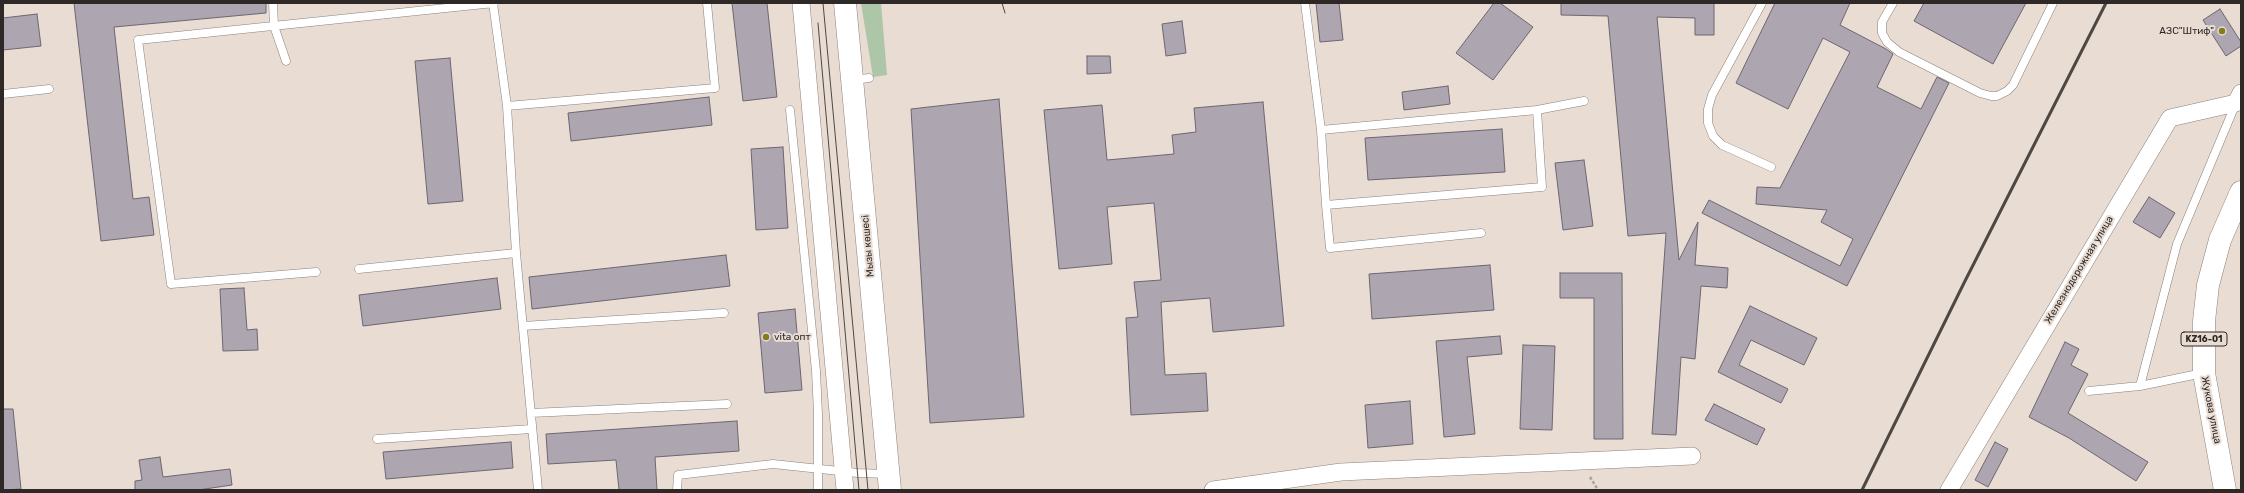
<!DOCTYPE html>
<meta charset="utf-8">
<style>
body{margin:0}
#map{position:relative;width:2244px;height:493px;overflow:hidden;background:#e8dcd3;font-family:Rubik,sans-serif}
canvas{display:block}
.frame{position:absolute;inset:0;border:4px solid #2e2926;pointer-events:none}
</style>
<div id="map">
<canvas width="2244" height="493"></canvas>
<div class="frame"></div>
</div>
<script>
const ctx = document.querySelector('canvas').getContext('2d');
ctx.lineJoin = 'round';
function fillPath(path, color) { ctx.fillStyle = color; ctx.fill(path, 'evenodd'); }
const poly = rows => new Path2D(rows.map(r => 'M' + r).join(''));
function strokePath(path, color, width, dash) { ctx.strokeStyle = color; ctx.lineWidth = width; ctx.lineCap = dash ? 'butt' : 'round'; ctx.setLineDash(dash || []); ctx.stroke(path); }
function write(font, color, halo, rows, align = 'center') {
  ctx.font = font + ' Rubik,sans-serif'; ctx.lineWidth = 4; ctx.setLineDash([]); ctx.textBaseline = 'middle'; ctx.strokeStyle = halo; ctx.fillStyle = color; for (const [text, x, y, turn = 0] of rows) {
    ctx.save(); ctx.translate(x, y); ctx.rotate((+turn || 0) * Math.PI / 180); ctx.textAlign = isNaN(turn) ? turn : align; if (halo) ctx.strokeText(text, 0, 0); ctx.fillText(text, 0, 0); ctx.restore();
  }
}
fillPath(poly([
 [861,3,881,3,887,75,873,77]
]), '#acc6a7');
const building = poly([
 [74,3,266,3,266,13,114,27,133,199,149,197,154,235,101,241,74,3],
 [732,3,767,3,777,97,743,101,732,3],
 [1316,3,1339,3,1343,40,1320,42,1316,3],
 [1494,3,1500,3,1533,27,1493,80,1456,53,1494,3],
 [1561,3,1714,3,1714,35,1695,35,1695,18,1657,17,1679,260,1698,222,1695,265,1728,268,1727,288,1701,286,1695,359,1681,357,1676,435,1652,434,1666,233,1628,236,1608,16,1561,15,1561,3],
 [1775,3,1850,3,1840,25,1886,49,1893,54,1877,87,1921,109,1937,77,1949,83,1847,286,1702,213,1709,200,1840,266,1853,239,1821,222,1827,210,1756,204,1757,187,1780,188,1850,52,1823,38,1788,109,1736,83,1775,3],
 [1924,3,2026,3,1993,64,1914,21,1924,3],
 [2220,9,2241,42,2241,46,2226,56,2203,20,2220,9],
 [37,14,41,46,3,50,3,18,37,14],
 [1182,21,1186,53,1166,56,1162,24,1182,21],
 [1087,56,1110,56,1111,73,1087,74,1087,56],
 [450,58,463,201,428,204,415,61,450,58],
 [1448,86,1450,104,1404,110,1402,92,1448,86],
 [709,97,712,125,571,141,568,113,709,97],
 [999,99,1024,417,930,423,911,109,999,99],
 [1263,102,1284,326,1213,332,1210,298,1161,302,1165,375,1206,373,1208,411,1131,415,1126,318,1138,317,1134,282,1161,280,1154,203,1107,207,1112,264,1059,269,1044,110,1102,105,1107,160,1174,154,1172,135,1196,132,1194,108,1263,102],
 [1502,129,1505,172,1368,180,1365,138,1502,129],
 [783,147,788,228,756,230,751,149,783,147],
 [1584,160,1593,226,1563,230,1555,163,1584,160],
 [2149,197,2175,213,2160,238,2133,222,2149,197],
 [726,255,730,286,532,309,529,277,726,255],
 [1490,265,1494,310,1372,319,1369,274,1490,265],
 [1560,273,1622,273,1623,439,1594,439,1594,298,1560,298,1560,273],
 [497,278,501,309,363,326,359,295,497,278],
 [244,288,247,330,257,329,258,350,223,351,220,289,244,288],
 [1750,306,1817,338,1804,365,1751,340,1739,365,1788,389,1781,403,1718,372,1750,306],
 [795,309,802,390,765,393,758,313,795,309],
 [1500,336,1502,354,1467,357,1475,434,1444,437,1436,341,1500,336],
 [2065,342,2079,349,2071,365,2088,374,2068,413,2148,462,2136,481,2069,438,2029,417,2065,342],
 [1523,345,1555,346,1552,430,1520,429,1523,345],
 [1410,401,1413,444,1368,448,1365,405,1410,401],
 [1714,404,1765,429,1757,445,1705,420,1714,404],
 [3,409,13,409,21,489,3,490,3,409],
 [737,421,739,451,655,457,657,490,619,490,616,460,548,464,546,434,737,421],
 [511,442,513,468,386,479,383,452,511,442],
 [1995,442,2008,449,1988,487,1975,480,1995,442],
 [160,457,163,477,230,469,232,485,198,490,135,490,135,481,142,480,139,460,160,457]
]);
fillPath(building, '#ada6b1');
strokePath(building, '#6d6670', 1);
const service = poly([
 [273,3,274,26,286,61],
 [493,3,507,106,516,253,538,490],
 [1305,3,1321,130,1326,205,1542,187,1537,110,1321,130],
 [1762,3,1712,95,1708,109,1708,123,1713,136,1722,145,1771,167],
 [1893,3,1882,22,1882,33,1887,42,1899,52,1980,93,1991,96,1997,96,2007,91,2013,85,2053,3],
 [853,80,869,78],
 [3,94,49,89],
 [507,106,715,88,707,3],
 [790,110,816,371,818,414,818,490],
 [1537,110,1584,101],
 [1326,205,1330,248,1481,233],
 [359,269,516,253],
 [316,272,171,284,138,40,494,3],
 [523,326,724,313],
 [2140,386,2177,244,2236,103],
 [2089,391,2140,386,2203,373],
 [531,413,727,404],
 [377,439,532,429],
 [677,490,678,475,773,464,858,473,887,474]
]);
const minor = poly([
 [801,3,845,490],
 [1213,490,1341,472,1692,456],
 [1949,490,2170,118,2236,103,2241,93]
]);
const secondary = poly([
 [845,3,890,490]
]);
const primary = poly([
 [2225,490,2204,373,2204,321,2208,285,2220,240,2241,192]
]);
strokePath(service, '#8c8079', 9);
strokePath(minor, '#8c8079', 18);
strokePath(secondary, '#8c8079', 23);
strokePath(primary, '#8c8079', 23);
strokePath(poly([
 [1590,477,1598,490]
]), '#ada39c', 2.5, [3, 2]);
strokePath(service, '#fff', 8);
strokePath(minor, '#fff', 17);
strokePath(secondary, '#fff', 22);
strokePath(primary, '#fff', 22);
strokePath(poly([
 [823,3,868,490],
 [1002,3,1005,13],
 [818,23,859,490]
]), '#4e4844', 1);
strokePath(poly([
 [1862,490,1964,283,2106,3]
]), '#4e4844', 3);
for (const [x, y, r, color] of [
 [2222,31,4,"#857b21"],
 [766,337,4,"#857b21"]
]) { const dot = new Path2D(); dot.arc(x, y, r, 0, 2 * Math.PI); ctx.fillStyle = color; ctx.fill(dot); strokePath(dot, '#e8dcd3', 1.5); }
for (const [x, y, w] of [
 [2204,339,46]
]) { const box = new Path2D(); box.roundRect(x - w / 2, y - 7, w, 14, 3); ctx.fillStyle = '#e8dcd3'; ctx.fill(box); strokePath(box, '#2e2926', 1); }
write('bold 9px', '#2e2926', null, [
 ["KZ16-01",2204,339]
]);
write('10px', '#2e2926', '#e8dcd3', [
 ["АЗС\"Штиф\"",2214,31],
 ["vita опт",774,337,"left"]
], 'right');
write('10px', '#2e2926', '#e8dcd3', [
 ["Мызы көшесі",868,246,-95],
 ["Железнодорожная улица",2079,270,-59],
 ["Жукова улица",2211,410,79]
]);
</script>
